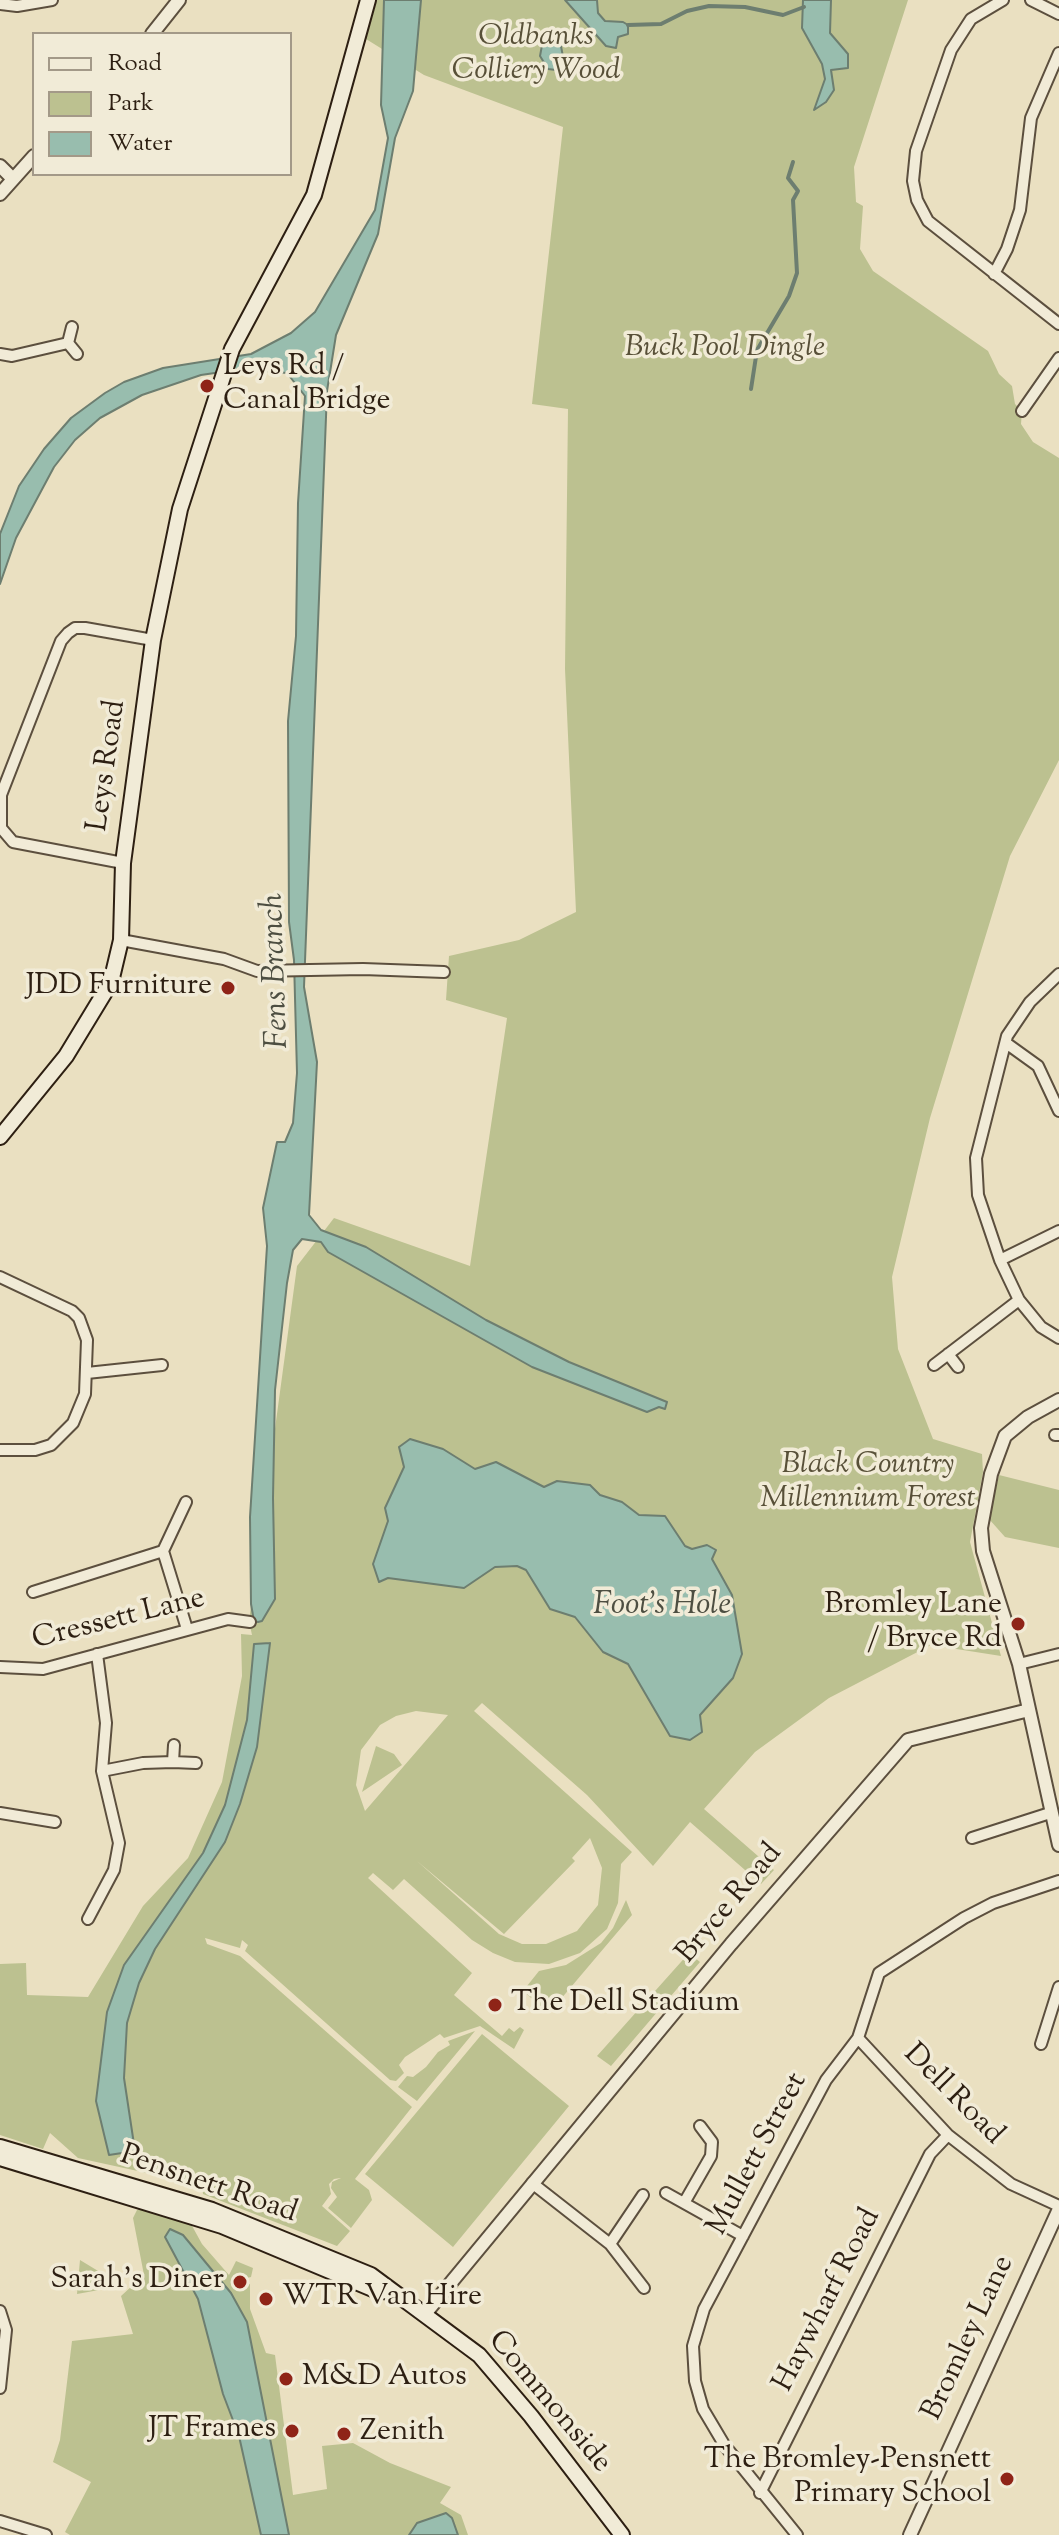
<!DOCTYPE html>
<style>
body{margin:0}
#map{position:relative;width:1059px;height:2535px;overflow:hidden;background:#eae0c1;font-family:"Sorts Mill Goudy",serif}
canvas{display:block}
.legend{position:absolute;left:32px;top:32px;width:260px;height:144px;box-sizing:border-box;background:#f1ebd7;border:2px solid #a39988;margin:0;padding:10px 14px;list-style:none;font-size:24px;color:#2d1f12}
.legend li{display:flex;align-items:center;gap:16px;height:40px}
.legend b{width:40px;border:2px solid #a39988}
</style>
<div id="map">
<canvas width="1059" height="2535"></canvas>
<ul class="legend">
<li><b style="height:10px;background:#f1ebd7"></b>Road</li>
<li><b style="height:22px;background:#bcc190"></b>Park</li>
<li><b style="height:22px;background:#98bdae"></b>Water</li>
</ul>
</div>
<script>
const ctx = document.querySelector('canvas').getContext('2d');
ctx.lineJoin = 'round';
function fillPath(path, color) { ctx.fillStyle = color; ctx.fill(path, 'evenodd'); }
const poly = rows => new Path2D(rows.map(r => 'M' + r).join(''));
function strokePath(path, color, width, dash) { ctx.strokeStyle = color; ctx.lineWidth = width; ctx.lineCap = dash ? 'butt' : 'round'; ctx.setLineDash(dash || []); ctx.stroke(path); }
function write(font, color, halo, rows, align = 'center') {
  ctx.font = font + ' "Sorts Mill Goudy",serif'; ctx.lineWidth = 7; ctx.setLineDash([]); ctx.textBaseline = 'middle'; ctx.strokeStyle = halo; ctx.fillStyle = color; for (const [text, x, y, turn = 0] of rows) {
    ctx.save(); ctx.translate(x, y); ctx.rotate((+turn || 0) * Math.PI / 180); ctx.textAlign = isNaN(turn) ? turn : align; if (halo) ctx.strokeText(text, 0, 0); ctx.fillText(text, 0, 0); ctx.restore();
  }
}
fillPath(poly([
 [377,0,908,0,854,167,856,202,863,206,860,249,873,271,988,351,999,374,1012,386,1015,404,1022,411,1021,424,1033,442,1059,458,1059,760,1010,856,930,1118,892,1277,898,1349,933,1439,982,1454,983,1472,970,1542,1001,1656,931,1645,829,1698,755,1752,704,1809,774,1870,761,1884,690,1822,653,1866,587,1795,482,1703,474,1711,632,1852,621,1864,618,1903,607,1929,580,1953,549,1964,515,1962,493,1953,472,1940,404,1879,393,1890,373,1873,368,1878,472,1973,454,1995,502,2036,509,2028,514,2032,520,2027,524,2030,514,2049,480,2026,444,2038,440,2034,405,2057,399,2065,404,2073,396,2081,390,2080,245,1951,248,1945,242,1940,240,1948,205,1938,207,1944,240,1956,412,2107,355,2179,369,2190,372,2200,351,2228,328,2208,337,2197,331,2188,332,2182,341,2178,334,2179,329,2184,331,2194,322,2206,350,2231,337,2246,203,2194,202,2185,78,2158,50,2133,43,2149,0,2135,0,1964,26,1963,27,1995,88,1997,143,1906,188,1858,222,1782,242,1676,241,1634,252,1635,249,1621,297,1266,334,1218,470,1266,507,1018,446,1000,449,956,519,940,576,912,565,669,568,409,532,404,563,127,424,75,366,39],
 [416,1711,448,1715,365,1811,356,1785,361,1750,380,1725,396,1716],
 [590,1838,602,1868,598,1905,577,1931,546,1944,522,1944,499,1934,417,1861,504,1934,575,1861,572,1858],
 [999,1475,1059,1490,1059,1548,1005,1537,989,1519],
 [376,1746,394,1754,402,1765,362,1792],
 [626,1900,632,1915,549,2013,523,1991,539,1971,566,1965,601,1943,613,1928],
 [689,1953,700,1962,611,2066,597,2056],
 [475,2031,417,2101,398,2087,407,2076,413,2077,426,2067,438,2052,450,2045,448,2041],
 [482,2034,569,2106,453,2247,365,2174],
 [147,2205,191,2224,202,2244,229,2275,236,2261,253,2268,251,2277,243,2279,240,2275,233,2280,239,2290,250,2284,250,2309,266,2353,275,2355,293,2495,327,2489,322,2446,353,2443,390,2463,451,2487,440,2503,461,2515,468,2535,70,2535,65,2532,91,2482,53,2462,60,2440,72,2341,133,2334,121,2296,144,2275,133,2218,137,2210],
 [80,2260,108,2277,110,2288,77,2294]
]), '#bcc190');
const water = poly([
 [384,0,421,0,413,91,395,138,378,234,336,335,327,391,304,987,317,1062,309,1215,321,1230,366,1247,486,1320,569,1362,667,1402,665,1409,659,1407,647,1412,532,1367,328,1252,321,1242,302,1239,293,1250,287,1283,275,1390,273,1498,275,1599,262,1621,258,1622,254,1621,251,1604,250,1517,267,1246,263,1208,277,1142,285,1142,293,1123,297,1073,294,960,289,922,288,721,296,636,298,503,305,396,287,373,242,369,201,375,142,395,100,418,75,440,54,467,16,538,0,584,0,534,19,486,44,449,71,418,105,393,124,382,163,368,251,354,291,333,315,312,375,210,388,138,381,105,384,0],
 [565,0,597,0,598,13,605,21,623,22,628,25,628,34,618,37,616,48,606,46,565,0],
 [803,0,831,0,830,33,848,54,848,68,831,70,834,90,826,102,814,110,825,79,822,64,802,28,803,0],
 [548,37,560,41,564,62,556,70,548,69,540,56,543,40,548,37],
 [410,1439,443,1449,475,1469,496,1462,544,1487,557,1481,590,1485,600,1495,622,1502,639,1515,665,1516,685,1546,692,1549,707,1545,716,1550,712,1559,732,1595,742,1654,733,1678,700,1715,702,1732,690,1740,670,1736,628,1664,603,1652,575,1617,550,1609,526,1570,517,1566,495,1567,464,1588,388,1578,379,1582,373,1564,388,1521,385,1508,404,1467,399,1447,410,1439],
 [270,1643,257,1747,240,1804,225,1842,155,1949,139,1983,127,2023,124,2078,135,2151,109,2155,96,2101,107,2012,124,1965,203,1853,225,1805,247,1720,254,1644,270,1643],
 [170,2229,183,2235,231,2293,247,2322,289,2535,261,2535,239,2436,223,2394,198,2299,165,2237,170,2229],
 [446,2513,452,2518,458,2535,409,2535,417,2523,446,2513]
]);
fillPath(water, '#98bdae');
strokePath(water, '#6d7e70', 2);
strokePath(poly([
 [628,25,661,24,687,11,709,6,745,7,783,15,804,7],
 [751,389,757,350,789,296,797,273,793,200,798,191,788,178,793,162]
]), '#6d7e70', 4);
const minor = poly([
 [1003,0,971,19,951,50,916,151,913,181,917,200,928,221,1059,324],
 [1031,0,1059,14],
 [0,4,17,6,52,0],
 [994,274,1007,249,1020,210,1031,118,1059,53],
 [72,327,68,343,77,354],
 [0,354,12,356,68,343],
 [1022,411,1059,358],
 [123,863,13,842,1,828,1,795,61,641,68,633,75,628,85,628,153,640],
 [121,940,224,959,257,971,363,969,444,972],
 [1059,974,1030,1002,1007,1036,976,1158,978,1195,1000,1260,1019,1300,1041,1327,1059,1338],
 [1006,1043,1038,1066,1059,1111],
 [1000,1260,1059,1231],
 [0,1277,72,1311,79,1318,87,1340,85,1394,73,1423,51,1445,35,1450,0,1450],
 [948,1354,958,1367],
 [934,1365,1019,1300],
 [87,1373,162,1365],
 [1055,1435,1059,1435],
 [186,1502,163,1551,187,1629],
 [33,1592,163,1551],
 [1019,1664,1059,1654],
 [0,1667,43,1669,228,1619,250,1622],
 [173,1762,196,1763],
 [102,1771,143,1763,173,1762,174,1745],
 [0,1813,55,1822],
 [972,1838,1050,1813],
 [88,1919,114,1870,119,1843,102,1771,106,1723,97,1654],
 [858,2038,948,2135,1011,2184,1059,2206],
 [1041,2044,1059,1987],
 [532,2183,610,2244,644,2288],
 [666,2193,743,2236],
 [684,2203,711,2156,712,2142,700,2126],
 [610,2244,643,2195],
 [0,2311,6,2330,0,2388],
 [760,2493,930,2154,948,2135],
 [0,2521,46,2535],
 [797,2535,725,2446,703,2409,695,2381,693,2346,704,2309,826,2080,858,2038,879,1973,964,1918,993,1903,1059,1881]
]);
const tertiary = poly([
 [152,34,179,0],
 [0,166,12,178],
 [0,194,34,156],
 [1059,1400,1028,1417,1005,1436,991,1474,981,1528,983,1551,1019,1664,1059,1845],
 [425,2314,731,1944,908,1740,1029,1710],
 [910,2535,1059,2209]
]);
const secondary = poly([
 [0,1137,66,1056,111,982,121,940,123,863,153,640,180,509,232,349,314,195,368,0],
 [0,2147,212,2210,371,2275,479,2355,531,2416,622,2535],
 [0,2158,222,2226,375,2290,391,2292]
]);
strokePath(minor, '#5c4f3e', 14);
strokePath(tertiary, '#5c4f3e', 16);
strokePath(secondary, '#2d1f12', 18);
strokePath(minor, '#f1ebd7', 10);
strokePath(tertiary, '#f1ebd7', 12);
strokePath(secondary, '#f1ebd7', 14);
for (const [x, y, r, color] of [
 [207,386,8,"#8f2418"],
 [228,988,8,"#8f2418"],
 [1018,1624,8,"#8f2418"],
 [495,2005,8,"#8f2418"],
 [240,2282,8,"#8f2418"],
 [266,2299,8,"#8f2418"],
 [286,2379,8,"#8f2418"],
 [292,2431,8,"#8f2418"],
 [344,2434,8,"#8f2418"],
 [1007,2479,8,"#8f2418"]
]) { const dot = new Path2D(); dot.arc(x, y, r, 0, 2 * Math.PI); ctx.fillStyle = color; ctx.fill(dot); strokePath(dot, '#f1ebd7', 3); }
write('italic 30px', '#585038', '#f1ebd7', [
 ["Oldbanks",536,39],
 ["Colliery Wood",536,73],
 ["Buck Pool Dingle",725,350],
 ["Black Country",868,1467],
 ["Millennium Forest",868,1501]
]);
write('30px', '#2d1f12', '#f1ebd7', [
 ["Leys Rd /",223,369],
 ["Canal Bridge",223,403],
 ["JDD Furniture",212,988,"right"],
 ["Bromley Lane",1002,1607,"right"],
 ["/ Bryce Rd",1002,1641,"right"],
 ["The Dell Stadium",511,2005],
 ["Sarah's Diner",224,2282,"right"],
 ["WTR Van Hire",282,2299],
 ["M&D Autos",302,2379],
 ["JT Frames",276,2431,"right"],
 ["Zenith",360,2434],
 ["The Bromley-Pensnett",991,2462,"right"],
 ["Primary School",991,2496,"right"]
], 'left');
write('30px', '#2d1f12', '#f1ebd7', [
 ["Leys Road",109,766,-82],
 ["Cressett Lane",119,1621,-14],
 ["Bryce Road",731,1905,-50],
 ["Dell Road",952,2096,45],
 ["Mullett Street",759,2155,-62],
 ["Pensnett Road",208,2186,19],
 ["Haywharf Road",829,2301,-63],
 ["Bromley Lane",970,2339,-65],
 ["Commonside",548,2403,50]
]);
write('italic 32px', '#4d4e41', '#f1ebd7', [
 ["Fens Branch",278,971,-92],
 ["Foot's Hole",662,1608]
]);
</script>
